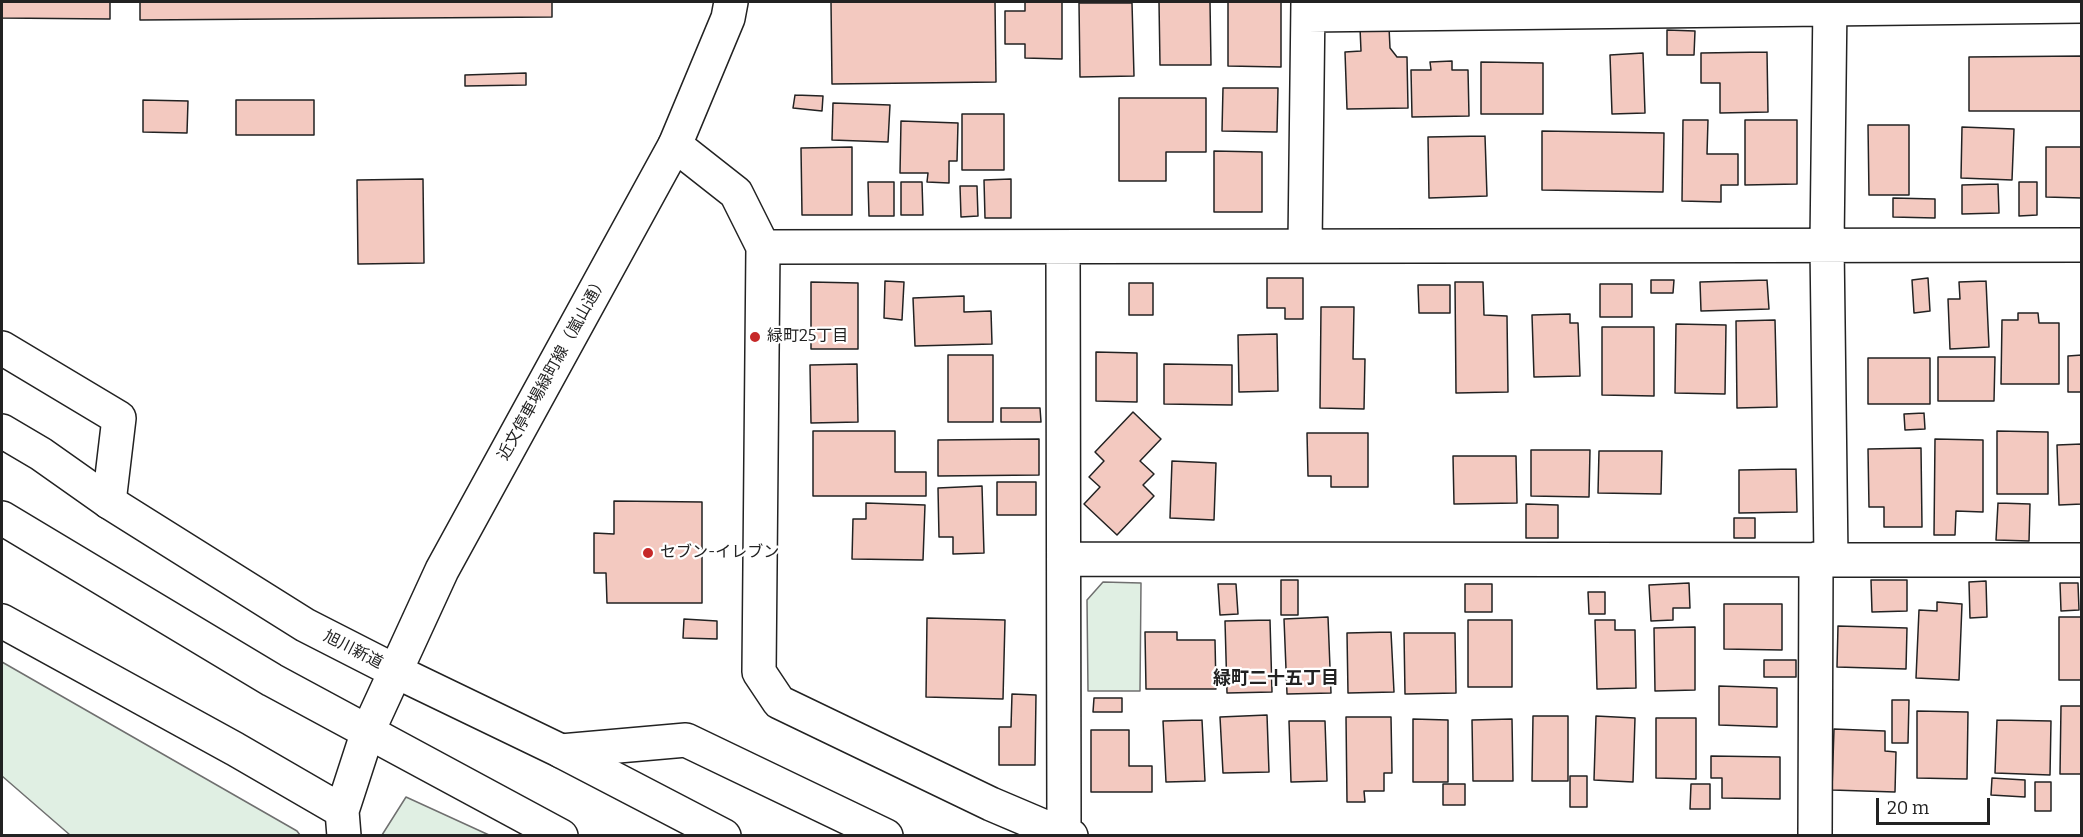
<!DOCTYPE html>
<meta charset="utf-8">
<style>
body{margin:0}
#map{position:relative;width:2083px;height:837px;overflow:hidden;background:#fff;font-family:Bitter,serif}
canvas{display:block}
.frame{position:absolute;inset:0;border:3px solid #222;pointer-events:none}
.scale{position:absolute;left:1876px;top:798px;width:114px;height:27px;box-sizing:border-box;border:3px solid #222;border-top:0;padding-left:8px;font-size:18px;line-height:21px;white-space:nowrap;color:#222;-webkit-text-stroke:4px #fff;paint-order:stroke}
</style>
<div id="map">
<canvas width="2083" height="837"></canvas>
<div class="frame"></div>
<div class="scale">20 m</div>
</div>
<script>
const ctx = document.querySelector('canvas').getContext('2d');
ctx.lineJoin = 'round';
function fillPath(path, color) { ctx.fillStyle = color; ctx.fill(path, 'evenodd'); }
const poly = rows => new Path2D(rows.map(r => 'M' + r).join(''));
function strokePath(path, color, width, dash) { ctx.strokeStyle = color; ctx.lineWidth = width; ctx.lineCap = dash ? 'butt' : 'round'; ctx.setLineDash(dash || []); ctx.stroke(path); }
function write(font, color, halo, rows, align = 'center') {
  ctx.font = font + ' Bitter,"Noto Sans JP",serif'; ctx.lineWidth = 4.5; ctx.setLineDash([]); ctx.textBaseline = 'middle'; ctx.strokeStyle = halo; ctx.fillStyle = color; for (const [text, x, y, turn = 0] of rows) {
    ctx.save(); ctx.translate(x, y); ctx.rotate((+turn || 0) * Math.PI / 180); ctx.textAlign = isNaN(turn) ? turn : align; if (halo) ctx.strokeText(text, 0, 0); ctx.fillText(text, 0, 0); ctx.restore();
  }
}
const green = poly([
 [1103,582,1141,583,1140,691,1088,691,1087,600,1103,582],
 [2,662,297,831,300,835,70,835,2,776,2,662],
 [406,797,489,835,382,835,406,797]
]);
fillPath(green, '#e0efe3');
strokePath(green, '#6f6f6f', 1.5);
const building = poly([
 [2,2,110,2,110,19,2,18,2,2],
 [140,2,552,2,552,17,140,20,140,2],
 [831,2,995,2,996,82,832,84,831,2],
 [1025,2,1062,2,1062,59,1025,58,1025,44,1005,44,1005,11,1025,11,1025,2],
 [1159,2,1210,2,1211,65,1160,65,1159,2],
 [1228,2,1281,2,1281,67,1228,66,1228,2],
 [1079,3,1132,3,1134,76,1080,77,1079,3],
 [1389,27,1390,48,1397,57,1407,57,1408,108,1347,109,1345,52,1361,51,1360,28,1389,27],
 [1667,30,1695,31,1694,55,1667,55,1667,30],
 [1767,52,1768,112,1720,113,1720,83,1701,83,1701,53,1767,52],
 [1643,53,1645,113,1612,114,1610,55,1643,53],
 [2082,56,2082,111,1969,111,1969,57,2082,56],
 [1452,61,1452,70,1468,70,1469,116,1412,117,1411,70,1431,70,1430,62,1452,61],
 [1481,62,1543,63,1543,114,1481,114,1481,62],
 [526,73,526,85,465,86,465,75,526,73],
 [1223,88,1278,88,1277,132,1222,131,1223,88],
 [795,95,823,96,822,111,793,108,795,95],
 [1119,98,1206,98,1206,152,1166,152,1166,181,1119,181,1119,98],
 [143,100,188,101,187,133,143,132,143,100],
 [236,100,314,100,314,135,236,135,236,100],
 [833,103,890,105,888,142,832,140,833,103],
 [962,114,1004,114,1004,170,962,170,962,114],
 [1683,120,1708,120,1707,154,1738,154,1738,185,1721,185,1721,202,1682,201,1683,120],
 [1745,120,1797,120,1797,184,1745,185,1745,120],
 [901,121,958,123,957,161,949,161,949,183,927,182,928,173,900,173,901,121],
 [1868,125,1909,125,1909,195,1869,195,1868,125],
 [1962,127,2014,129,2012,180,1961,178,1962,127],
 [1542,131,1664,133,1663,192,1542,190,1542,131],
 [1485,136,1487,196,1429,198,1428,137,1485,136],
 [852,147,852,215,802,215,801,148,852,147],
 [2046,147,2082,147,2082,198,2046,197,2046,147],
 [1214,151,1262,152,1262,212,1214,212,1214,151],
 [423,179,424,263,358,264,357,180,423,179],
 [1011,179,1011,218,985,218,984,180,1011,179],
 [868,182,894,182,894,216,869,216,868,182],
 [901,182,922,182,923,215,901,215,901,182],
 [2019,182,2037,182,2037,215,2019,216,2019,182],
 [1998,184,1999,213,1962,214,1962,185,1998,184],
 [960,186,977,186,978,216,961,217,960,186],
 [1893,198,1935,199,1935,218,1893,217,1893,198],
 [1267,278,1303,278,1303,319,1285,319,1285,308,1267,308,1267,278],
 [1928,278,1930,311,1914,313,1912,280,1928,278],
 [1651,280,1674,280,1673,293,1651,293,1651,280],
 [1767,280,1769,309,1701,311,1700,282,1767,280],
 [885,281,904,282,902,320,884,318,885,281],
 [1986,281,1989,347,1950,349,1948,299,1960,299,1959,282,1986,281],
 [811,282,858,283,858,349,811,349,811,282],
 [1455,282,1483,282,1484,315,1507,316,1508,392,1456,393,1455,282],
 [1129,283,1153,283,1153,315,1129,315,1129,283],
 [1600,284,1632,284,1632,317,1600,317,1600,284],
 [1418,285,1450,285,1450,313,1419,313,1418,285],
 [964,296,964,312,991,311,992,344,915,346,913,298,964,296],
 [1321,307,1354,307,1353,359,1365,359,1364,409,1320,408,1321,307],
 [2018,313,2038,313,2039,323,2059,323,2059,384,2001,384,2002,320,2018,320,2018,313],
 [1570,314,1570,323,1578,323,1580,376,1534,377,1532,315,1570,314],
 [1775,320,1777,407,1737,408,1736,321,1775,320],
 [1676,324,1726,325,1725,394,1675,393,1676,324],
 [1602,327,1654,327,1654,396,1602,395,1602,327],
 [1277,334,1278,391,1239,392,1238,335,1277,334],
 [1096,352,1137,353,1137,402,1096,401,1096,352],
 [948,355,993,355,993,422,948,422,948,355],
 [2082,355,2082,392,2068,392,2068,356,2082,355],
 [1938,357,1995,357,1994,401,1938,401,1938,357],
 [1868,358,1930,358,1930,404,1868,404,1868,358],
 [857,364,858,422,811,423,810,365,857,364],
 [1164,364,1232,365,1232,405,1164,404,1164,364],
 [1001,408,1040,408,1041,422,1001,422,1001,408],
 [1133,412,1161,439,1140,461,1154,474,1143,485,1154,496,1117,535,1084,504,1100,487,1089,477,1104,461,1095,452,1133,412],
 [1924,413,1925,429,1905,430,1904,414,1924,413],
 [813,431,895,431,895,472,926,472,926,496,813,496,813,431],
 [1997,431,2048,432,2048,494,1997,494,1997,431],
 [1307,433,1368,433,1368,487,1331,487,1331,476,1308,476,1307,433],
 [1039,439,1039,475,938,476,938,440,1039,439],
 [1935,439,1983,440,1983,512,1956,511,1955,535,1934,535,1935,439],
 [2082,444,2082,504,2059,505,2057,445,2082,444],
 [1921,448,1922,527,1884,527,1884,507,1869,507,1868,449,1921,448],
 [1531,450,1590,450,1589,497,1531,496,1531,450],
 [1599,451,1662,451,1661,494,1598,493,1599,451],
 [1453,456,1516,456,1517,503,1454,504,1453,456],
 [1172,461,1216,463,1214,520,1170,518,1172,461],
 [1796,469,1797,512,1739,513,1739,470,1796,469],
 [997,482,1036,482,1036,515,997,515,997,482],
 [982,486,984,553,953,554,953,537,939,537,938,488,982,486],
 [614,501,702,502,702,603,607,603,606,573,594,573,594,533,614,534,614,501],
 [866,503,925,505,923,560,852,559,853,519,866,519,866,503],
 [1998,503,2030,504,2029,541,1996,540,1998,503],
 [1526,504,1558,505,1558,538,1526,538,1526,504],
 [1734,518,1755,518,1755,538,1734,538,1734,518],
 [1281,580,1298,580,1298,615,1281,615,1281,580],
 [1871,580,1907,580,1907,611,1872,612,1871,580],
 [1986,581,1987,617,1970,618,1969,582,1986,581],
 [1689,583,1690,608,1673,608,1673,620,1651,621,1649,585,1689,583],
 [2060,583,2078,583,2079,610,2061,611,2060,583],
 [1218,584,1236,584,1238,614,1220,615,1218,584],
 [1465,584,1492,584,1492,612,1465,612,1465,584],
 [1588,592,1605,592,1605,614,1589,614,1588,592],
 [1937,602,1962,604,1959,680,1916,678,1919,610,1937,611,1937,602],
 [1724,604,1782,604,1782,650,1724,649,1724,604],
 [1328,617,1331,693,1287,694,1284,619,1328,617],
 [2059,617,2082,617,2082,680,2059,680,2059,617],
 [927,618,1005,620,1003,699,926,697,927,618],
 [684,619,717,621,717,639,683,638,684,619],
 [1270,620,1272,692,1227,693,1225,621,1270,620],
 [1468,620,1512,620,1512,687,1468,687,1468,620],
 [1595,620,1615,620,1615,630,1635,630,1636,688,1597,689,1595,620],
 [1838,626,1907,628,1906,669,1837,667,1838,626],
 [1695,627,1695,690,1655,691,1654,628,1695,627],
 [1145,632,1177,632,1177,640,1215,640,1216,689,1146,689,1145,632],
 [1391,632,1394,692,1348,693,1347,633,1391,632],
 [1404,633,1455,633,1456,693,1405,694,1404,633],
 [1764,660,1796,660,1796,677,1764,677,1764,660],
 [1719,686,1777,688,1777,727,1719,725,1719,686],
 [1012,694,1036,695,1035,765,999,765,999,727,1011,727,1012,694],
 [1094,698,1122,698,1122,712,1093,712,1094,698],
 [1892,700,1909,700,1908,743,1892,743,1892,700],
 [2061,706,2082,706,2082,774,2060,774,2061,706],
 [1917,711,1968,712,1967,779,1917,778,1917,711],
 [1267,715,1269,772,1223,773,1220,717,1267,715],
 [1533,716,1568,716,1568,781,1532,781,1533,716],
 [1596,716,1635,718,1633,782,1594,780,1596,716],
 [1346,717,1391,717,1392,773,1384,773,1384,791,1364,791,1365,802,1347,802,1346,717],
 [1656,718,1696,718,1696,779,1656,778,1656,718],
 [1413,719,1448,720,1448,782,1413,782,1413,719],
 [1512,719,1513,781,1473,781,1472,720,1512,719],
 [1202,720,1205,781,1166,782,1163,721,1202,720],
 [1997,720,2051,721,2050,775,1995,773,1997,720],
 [1289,721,1325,721,1327,781,1291,782,1289,721],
 [1834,729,1885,731,1885,751,1896,752,1895,792,1832,790,1834,729],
 [1091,730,1129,730,1129,766,1152,766,1152,792,1091,792,1091,730],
 [1711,756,1780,757,1780,799,1722,798,1722,778,1711,778,1711,756],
 [1570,776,1587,776,1587,807,1570,807,1570,776],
 [1992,778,2025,780,2025,797,1991,795,1992,778],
 [2035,782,2051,782,2051,811,2035,811,2035,782],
 [1443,784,1465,784,1465,805,1443,805,1443,784],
 [1691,784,1710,784,1710,809,1690,809,1691,784]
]);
fillPath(building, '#f3c9c0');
strokePath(building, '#222', 1.5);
const street = poly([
 [1830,2,1827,244,1831,559],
 [1308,15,2082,6],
 [675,145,736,193,763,247,759,672,779,702,991,804,1064,835,1071,836],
 [1305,245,1308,2],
 [763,247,2082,245],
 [1063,247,1064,835],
 [2,348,119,418,109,502],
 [1064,559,2082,560],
 [2,621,235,749,342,811],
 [561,751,686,740,886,836],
 [344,836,342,811,368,731],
 [1815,836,1816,559]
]);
const secondary = poly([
 [368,731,442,570,675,145,728,18,731,2]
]);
const highway = poly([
 [2,431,41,454,109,502,305,625,395,671,561,751,724,836],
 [2,518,272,680,561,836]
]);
strokePath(street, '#222', 36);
strokePath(secondary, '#222', 36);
strokePath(highway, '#222', 36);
strokePath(street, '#fff', 33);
strokePath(secondary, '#fff', 33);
strokePath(highway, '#fff', 33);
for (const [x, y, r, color] of [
 [755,337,6,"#c62828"],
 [648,553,6,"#c62828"]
]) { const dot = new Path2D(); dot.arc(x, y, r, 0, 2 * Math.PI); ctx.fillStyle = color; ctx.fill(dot); strokePath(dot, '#fff', 2); }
write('16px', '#222', '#fff', [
 ["緑町25丁目",767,337],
 ["セブン-イレブン",660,553]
], 'left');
write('16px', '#222', '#fff', [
 ["近文停車場緑町線（嵐山通）",553,368,-61],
 ["旭川新道",353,650,27]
]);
write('bold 18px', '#222', '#fff', [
 ["緑町二十五丁目",1276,679]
]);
</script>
